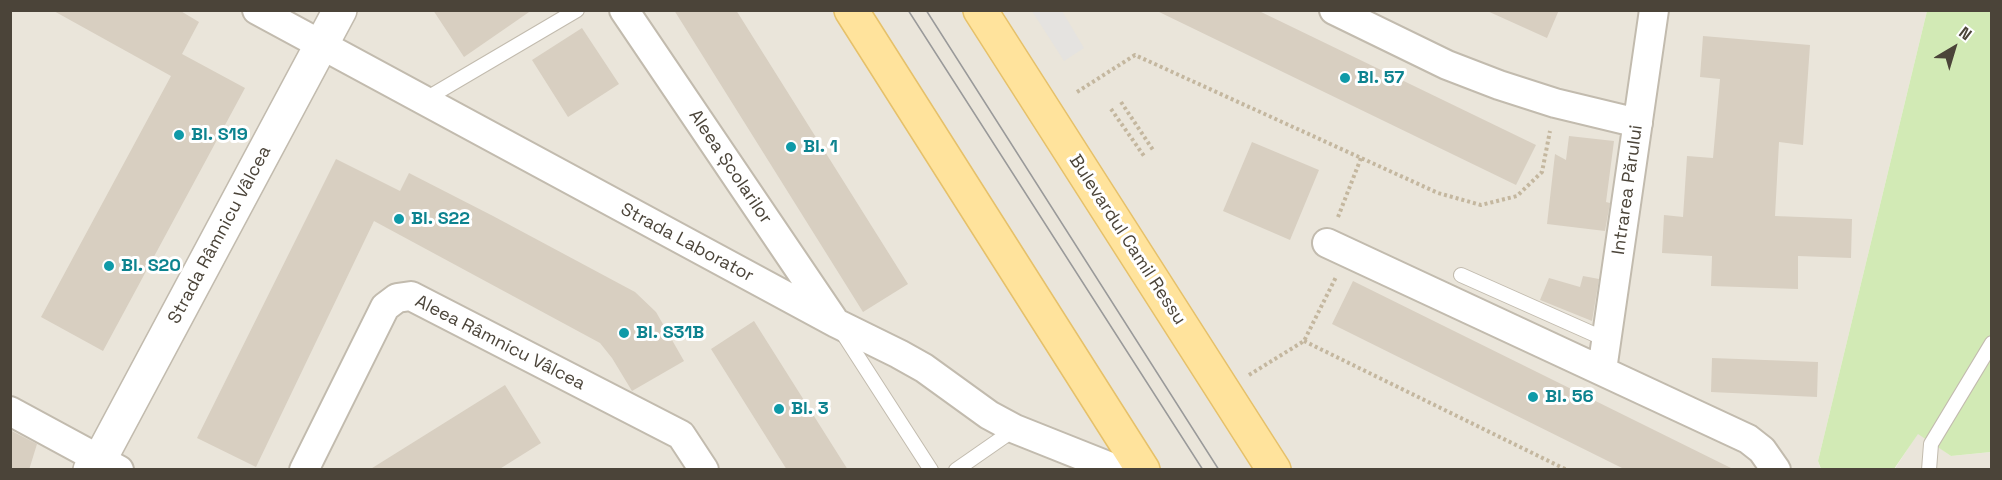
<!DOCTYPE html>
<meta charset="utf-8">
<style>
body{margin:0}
#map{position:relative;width:2002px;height:480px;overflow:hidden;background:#f6f3ec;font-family:"Space Grotesk",sans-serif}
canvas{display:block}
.frame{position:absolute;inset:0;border:12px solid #4b4439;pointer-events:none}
.north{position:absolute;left:1924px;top:18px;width:60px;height:60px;-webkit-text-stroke:4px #fff;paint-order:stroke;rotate:38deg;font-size:16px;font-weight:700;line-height:24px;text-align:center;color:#4b4439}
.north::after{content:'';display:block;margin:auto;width:21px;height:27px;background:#4b4439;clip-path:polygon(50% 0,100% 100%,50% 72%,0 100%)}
</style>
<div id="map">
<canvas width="2002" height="480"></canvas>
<div class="frame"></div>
<div class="north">N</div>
</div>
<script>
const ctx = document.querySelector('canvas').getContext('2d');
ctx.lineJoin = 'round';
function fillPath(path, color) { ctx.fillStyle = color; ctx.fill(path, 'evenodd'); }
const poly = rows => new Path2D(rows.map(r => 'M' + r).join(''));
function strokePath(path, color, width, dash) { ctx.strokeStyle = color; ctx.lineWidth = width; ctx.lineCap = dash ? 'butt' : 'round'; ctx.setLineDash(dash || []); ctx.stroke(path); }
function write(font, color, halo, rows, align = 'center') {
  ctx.font = font + ' "Space Grotesk",sans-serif'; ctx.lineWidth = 6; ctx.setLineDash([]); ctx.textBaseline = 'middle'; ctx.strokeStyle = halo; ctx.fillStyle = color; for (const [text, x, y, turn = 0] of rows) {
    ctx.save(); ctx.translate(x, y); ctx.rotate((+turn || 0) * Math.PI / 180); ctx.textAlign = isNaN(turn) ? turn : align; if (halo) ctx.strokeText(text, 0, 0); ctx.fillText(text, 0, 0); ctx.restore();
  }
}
fillPath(poly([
 [10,11,1927,11,1818,461,1821,470,11,469],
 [1918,433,1951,456,1991,452,1991,469,1894,470]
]), '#eae5da');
fillPath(poly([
 [1927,11,1991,11,1991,452,1951,456,1918,434,1894,469,1821,469,1818,461]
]), '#d2eab5');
fillPath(poly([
 [1032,11,1062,11,1084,48,1064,61]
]), '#e5e3e0');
fillPath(poly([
 [52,10,179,10,199,22,182,54,245,88,103,351,41,317,171,76],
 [433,10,532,10,464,57],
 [674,10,736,10,908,284,863,312],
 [1155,10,1257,10,1536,145,1516,185],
 [1485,10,1559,10,1547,38],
 [582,28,619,84,568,117,532,60],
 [1703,36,1810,45,1803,145,1779,142,1775,216,1852,219,1851,258,1798,256,1798,289,1711,286,1712,256,1662,253,1664,215,1683,217,1687,156,1713,158,1720,79,1700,77],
 [1569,136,1614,141,1606,202,1610,203,1605,231,1547,224,1555,154,1566,160],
 [1252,142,1319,170,1290,240,1223,211],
 [336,159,400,191,409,173,493,216,635,292,656,312,684,361,632,391,612,358,600,343,374,221,256,467,197,438],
 [1583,276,1599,279,1592,321,1540,300,1549,278,1580,287],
 [1353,281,1735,470,1626,470,1332,324],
 [754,321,848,470,787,470,711,349],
 [1712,358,1818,362,1817,397,1711,392],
 [505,385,541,443,498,470,369,470],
 [10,430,37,444,29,470,10,470]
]), '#d8cfc1');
const service = poly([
 [424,100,577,10],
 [1461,275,1607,340],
 [842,332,931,470],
 [956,470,1015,429],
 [1929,470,1931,444,1992,343]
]);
const minor = poly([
 [257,10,836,323,899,354,924,368,989,415,1015,429,1118,470],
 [624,10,833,319],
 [1334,10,1447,65,1499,85,1555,103,1638,123],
 [1327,243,1748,439,1762,450,1776,470],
 [1602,370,1654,10],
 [10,411,119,470],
 [304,470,385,307,397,298,411,296,681,435,704,470]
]);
const tertiary = poly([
 [90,470,100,459,340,10]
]);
const primary = poly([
 [851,10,1143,470],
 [980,10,1274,470]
]);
strokePath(service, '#c2bbae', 16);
strokePath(minor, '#c2bbae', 32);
strokePath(tertiary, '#c2bbae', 36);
strokePath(primary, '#e6c16a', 36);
strokePath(poly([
 [1077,92,1135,55,1438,193,1481,205,1517,196,1542,172,1550,131],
 [1121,102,1153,150],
 [1111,109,1144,156],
 [1338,217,1361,158],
 [1304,341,1567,470],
 [1249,375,1304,341,1336,277]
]), '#c4b79f', 4, [3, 3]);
strokePath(service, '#fff', 14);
strokePath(minor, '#fff', 28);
strokePath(tertiary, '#fff', 33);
strokePath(primary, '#ffe39c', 33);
strokePath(poly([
 [908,10,1203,470],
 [926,10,1219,470]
]), '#9a9a9a', 1.5);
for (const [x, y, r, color] of [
 [1345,78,6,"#0f9aa8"],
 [179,135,6,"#0f9aa8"],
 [791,147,6,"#0f9aa8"],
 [399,219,6,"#0f9aa8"],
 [109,266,6,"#0f9aa8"],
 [624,333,6,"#0f9aa8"],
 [1533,397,6,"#0f9aa8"],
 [779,409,6,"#0f9aa8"]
]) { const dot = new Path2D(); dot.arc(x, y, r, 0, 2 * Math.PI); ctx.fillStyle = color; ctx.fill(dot); strokePath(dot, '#fff', 2); }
write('bold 18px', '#0d838f', '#fff', [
 ["Bl. 57",1357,78],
 ["Bl. S19",191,135],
 ["Bl. 1",803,147],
 ["Bl. S22",411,219],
 ["Bl. S20",121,266],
 ["Bl. S31B",636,333],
 ["Bl. 56",1545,397],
 ["Bl. 3",791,409]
], 'left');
write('18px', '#4b4439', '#fff', [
 ["Aleea Școlarilor",730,167,56],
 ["Intrarea Părului",1628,190,-82],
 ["Strada Râmnicu Vâlcea",220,235,-62],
 ["Bulevardul Camil Ressu",1127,240,57],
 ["Strada Laborator",687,243,28],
 ["Aleea Râmnicu Vâlcea",500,343,27]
]);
</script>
